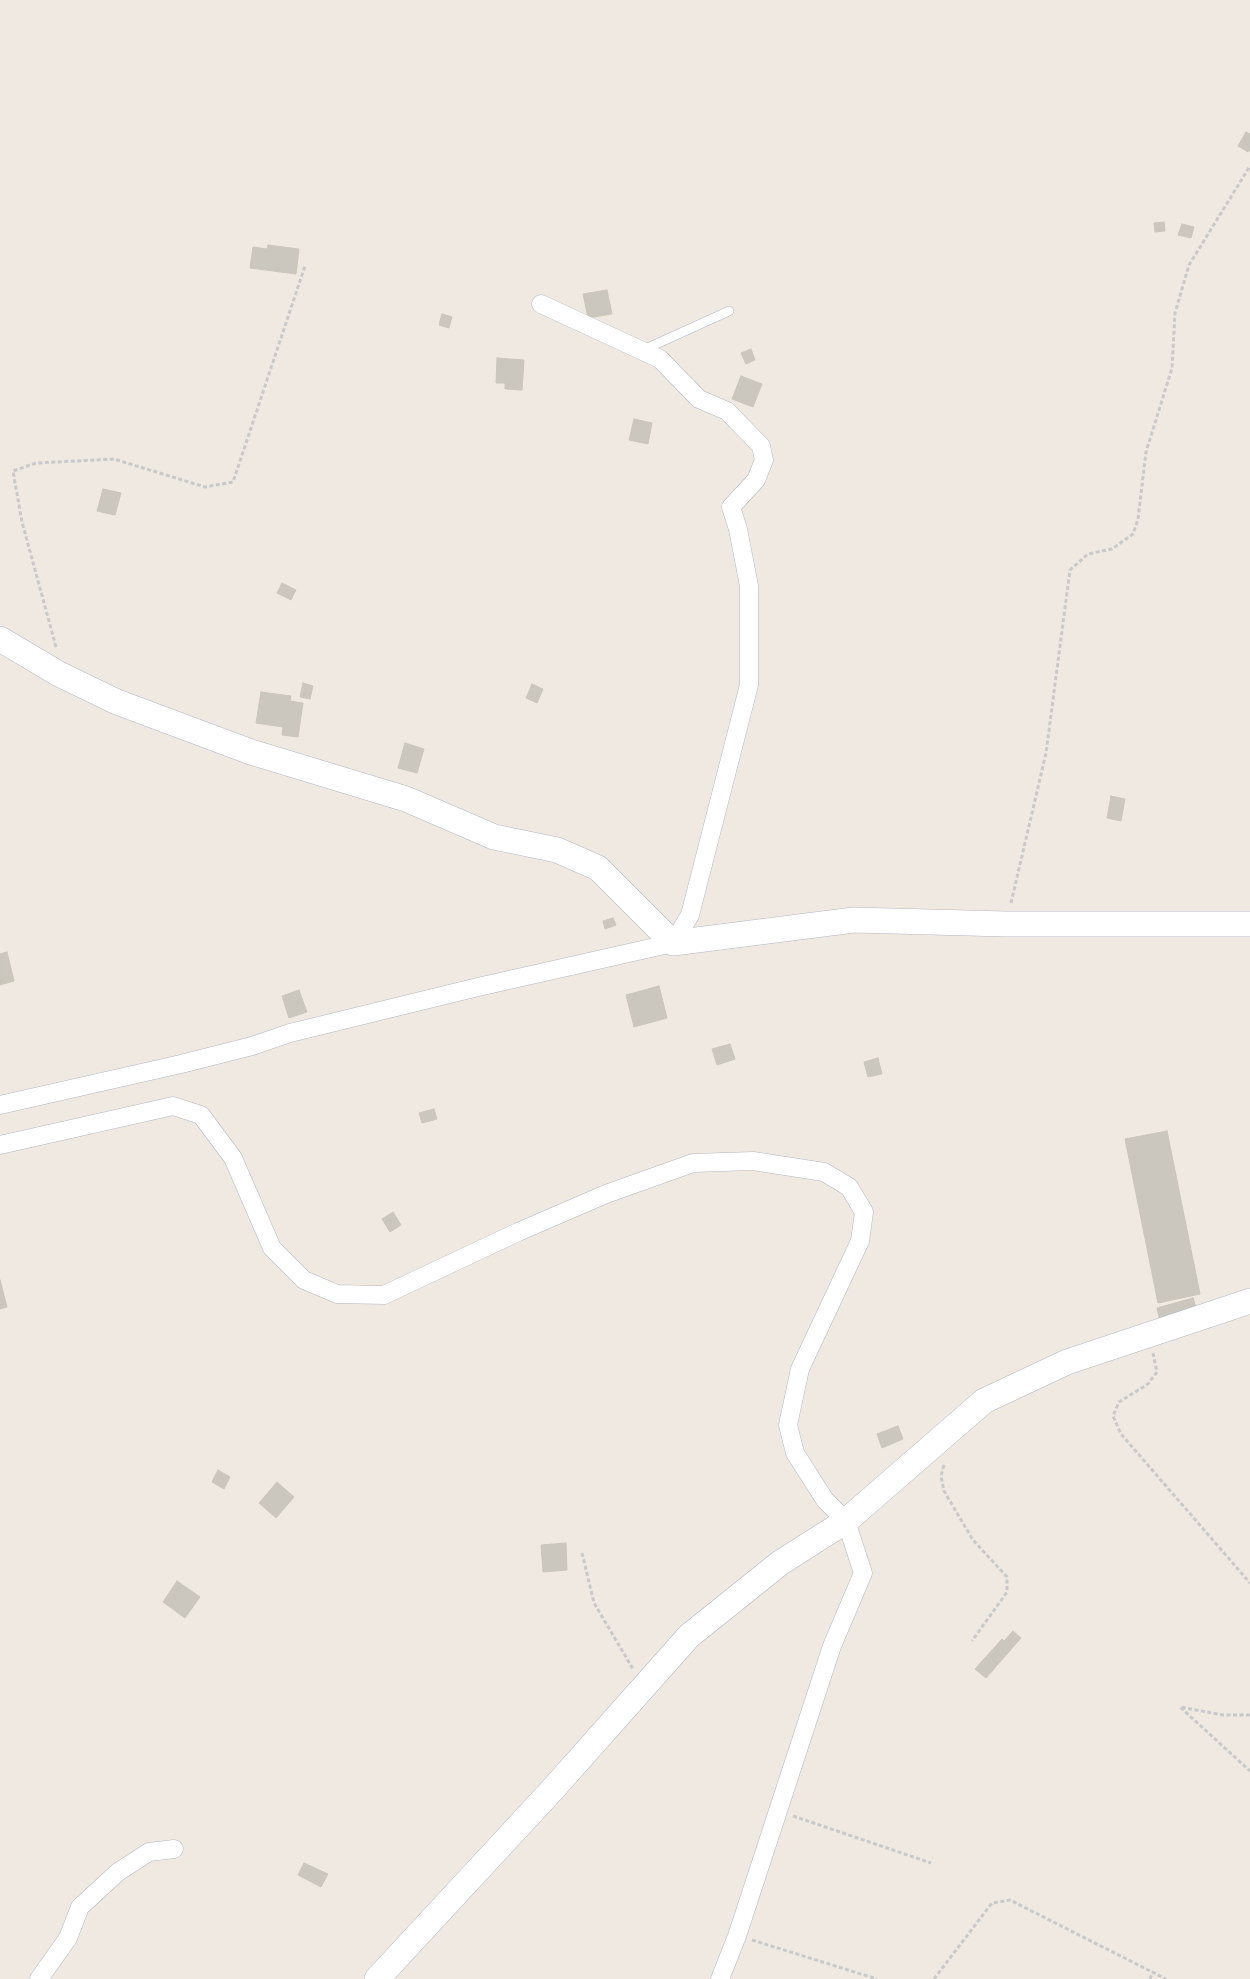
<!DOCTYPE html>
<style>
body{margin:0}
canvas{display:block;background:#efe9e1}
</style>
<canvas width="1250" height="1979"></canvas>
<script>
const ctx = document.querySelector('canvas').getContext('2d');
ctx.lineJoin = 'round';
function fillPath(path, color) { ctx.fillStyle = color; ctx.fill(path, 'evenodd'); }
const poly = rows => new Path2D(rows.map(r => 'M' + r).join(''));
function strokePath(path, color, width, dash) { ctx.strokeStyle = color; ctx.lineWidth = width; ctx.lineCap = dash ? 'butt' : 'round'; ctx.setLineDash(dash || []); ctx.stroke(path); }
const building = poly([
 [1246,132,1250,134,1250,149,1248,152,1238,146,1246,132],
 [1164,222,1165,231,1155,232,1154,223,1164,222],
 [1182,224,1194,227,1191,238,1178,235,1182,224],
 [268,245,299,249,296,274,250,268,253,247,267,249,268,245],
 [607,290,612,314,588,318,583,294,607,290],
 [442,314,452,317,449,328,439,325,442,314],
 [751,349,755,360,746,364,741,353,751,349],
 [497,358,524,360,522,390,505,389,505,383,496,383,497,358],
 [741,376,762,384,753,407,732,399,741,376],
 [634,419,652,423,648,444,629,440,634,419],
 [103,489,121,493,115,515,97,511,103,489],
 [282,583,296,590,291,600,277,593,282,583],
 [303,683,313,686,310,699,300,697,303,683],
 [532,684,543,689,537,703,526,698,532,684],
 [261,692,291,696,290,701,303,703,298,737,282,735,283,727,256,723,261,692],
 [405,743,424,749,417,773,398,768,405,743],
 [1111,796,1125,799,1121,821,1107,818,1111,796],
 [613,918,616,925,605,929,603,921,613,918],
 [7,952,14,981,0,985,0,954,7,952],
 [659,986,667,1018,634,1027,626,995,659,986],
 [299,990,307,1012,289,1018,282,996,299,990],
 [730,1044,735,1059,717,1065,712,1049,730,1044],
 [878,1058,882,1074,868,1077,864,1062,878,1058],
 [434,1109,437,1119,422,1123,419,1113,434,1109],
 [1167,1131,1200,1294,1158,1303,1125,1139,1167,1131],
 [393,1212,401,1225,390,1232,382,1219,393,1212],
 [0,1280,7,1307,0,1309,0,1280],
 [1193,1298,1197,1310,1160,1321,1157,1308,1193,1298],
 [898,1426,903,1439,882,1448,877,1434,898,1426],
 [218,1470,230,1477,224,1489,212,1482,218,1470],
 [277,1482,294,1497,276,1518,259,1503,277,1482],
 [566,1543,567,1570,543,1572,541,1545,566,1543],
 [177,1581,200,1597,185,1618,163,1602,177,1581],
 [1013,1631,1021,1638,986,1678,975,1669,1002,1639,1004,1641,1013,1631],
 [304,1863,328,1874,321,1887,298,1875,304,1863]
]);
fillPath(building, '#cbc7bf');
strokePath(building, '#cbc5ba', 1);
const service = poly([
 [643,350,729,311]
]);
const minor = poly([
 [0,1105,181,1064,252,1046,290,1033,478,987,673,943,690,915,749,685,749,586,738,529,731,507,756,480,764,460,761,446,727,411,699,399,660,359,541,304],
 [0,1145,173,1106,201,1115,233,1158,272,1248,304,1280,337,1294,384,1295,518,1232,606,1194,693,1163,753,1161,824,1172,849,1187,864,1212,860,1241,800,1369,788,1425,795,1453,825,1500,846,1521,863,1573,832,1646,737,1936,720,1979],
 [39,1979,68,1938,80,1907,118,1872,149,1852,174,1849]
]);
const secondary = poly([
 [0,639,59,674,117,702,251,752,406,799,494,837,557,850,598,868,673,943,854,920,1006,924,1250,924],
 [377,1979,553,1789,689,1636,780,1563,846,1521,984,1401,1067,1362,1250,1301]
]);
strokePath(service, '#b4b7c1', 10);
strokePath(minor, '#b4b7c1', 19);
strokePath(secondary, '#b4b7c1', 26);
strokePath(poly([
 [56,647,22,522,13,471,36,463,114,459,205,487,233,482,305,266],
 [1011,903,1046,753,1070,570,1088,554,1112,549,1133,534,1138,519,1146,452,1172,368,1175,313,1189,265,1250,166],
 [1153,1353,1157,1372,1148,1384,1119,1402,1113,1416,1121,1434,1250,1583],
 [944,1465,941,1476,944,1491,973,1540,1007,1577,1007,1592,972,1641],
 [582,1553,594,1603,633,1669],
 [1250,1715,1223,1715,1180,1707,1250,1771],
 [793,1816,931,1863],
 [752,1940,877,1979],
 [934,1979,992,1903,1010,1900,1166,1979],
 [1150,1979,1153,1972]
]), '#c9c9c9', 3, [4, 2.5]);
strokePath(service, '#fff', 9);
strokePath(minor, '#fff', 18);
strokePath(secondary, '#fff', 25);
</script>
